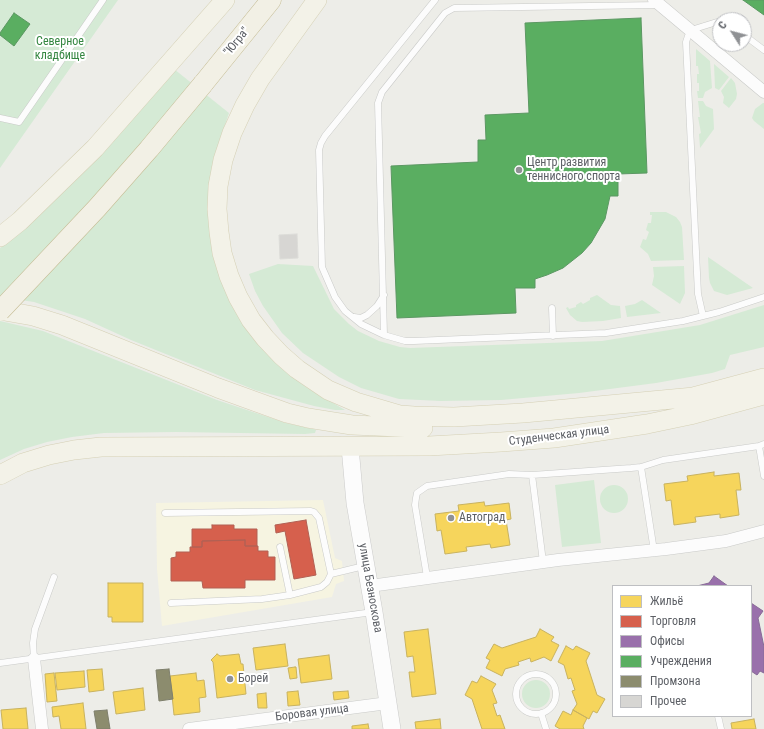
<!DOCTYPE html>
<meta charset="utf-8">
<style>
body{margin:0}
#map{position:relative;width:764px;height:729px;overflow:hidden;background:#edede8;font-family:"Roboto Condensed",sans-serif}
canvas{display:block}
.legend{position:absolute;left:612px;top:585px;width:140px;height:132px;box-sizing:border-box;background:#fff;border:1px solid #bebfc2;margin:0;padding:5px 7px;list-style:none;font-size:12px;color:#5d6066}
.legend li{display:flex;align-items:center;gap:8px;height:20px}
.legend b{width:20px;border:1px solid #bebfc2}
.north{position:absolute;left:712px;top:12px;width:40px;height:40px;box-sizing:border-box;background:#fff;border:1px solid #bebfc2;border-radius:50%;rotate:306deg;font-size:11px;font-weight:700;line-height:16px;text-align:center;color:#5d6066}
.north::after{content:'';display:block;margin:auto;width:14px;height:18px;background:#8f9194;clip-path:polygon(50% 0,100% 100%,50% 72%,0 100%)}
</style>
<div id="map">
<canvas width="764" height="729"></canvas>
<ul class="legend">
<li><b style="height:11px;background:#f6d55c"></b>Жильё</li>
<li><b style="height:11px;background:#d6604d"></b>Торговля</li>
<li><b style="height:11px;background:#9970ab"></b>Офисы</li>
<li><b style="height:11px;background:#5aae61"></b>Учреждения</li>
<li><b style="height:11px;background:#8c8c6e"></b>Промзона</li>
<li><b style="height:11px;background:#d7d6d3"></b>Прочее</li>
</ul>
<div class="north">С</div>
</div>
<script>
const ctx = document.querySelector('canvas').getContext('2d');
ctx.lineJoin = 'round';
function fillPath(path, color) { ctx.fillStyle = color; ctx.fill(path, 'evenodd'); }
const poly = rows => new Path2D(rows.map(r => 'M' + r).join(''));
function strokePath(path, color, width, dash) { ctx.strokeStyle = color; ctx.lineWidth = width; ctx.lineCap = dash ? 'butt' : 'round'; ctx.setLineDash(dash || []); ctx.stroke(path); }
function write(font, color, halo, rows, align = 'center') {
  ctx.font = font + ' "Roboto Condensed",sans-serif'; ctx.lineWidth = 4; ctx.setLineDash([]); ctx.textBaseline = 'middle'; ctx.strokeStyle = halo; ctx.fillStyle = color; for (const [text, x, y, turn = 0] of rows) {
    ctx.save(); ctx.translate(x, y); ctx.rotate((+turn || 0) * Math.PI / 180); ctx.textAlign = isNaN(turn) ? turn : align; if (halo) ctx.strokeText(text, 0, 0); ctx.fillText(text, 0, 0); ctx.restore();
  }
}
fillPath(poly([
 [323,500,335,558,342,561,344,581,336,584,332,597,162,626,157,569,156,503]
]), '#f6f4e1');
fillPath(poly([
 [0,0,118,0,0,168],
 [696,49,710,61,712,88,705,92,703,98,698,98,697,91,699,91,699,83,697,83,697,74,699,74,698,66,696,66],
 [714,64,729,77,719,90,715,88],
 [174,69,229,113,218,146,211,171,211,238,289,374,306,387,345,410,335,410,314,406,255,390,131,340,85,319,34,302,0,297,0,248,14,237],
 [731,78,735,83,737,94,736,99,729,108,723,103,724,97,721,91],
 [698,101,703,101,706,106,713,109,714,129,700,148,699,134,701,133,698,117,700,117],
 [763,103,764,103,764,129,754,121,752,118,755,109],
 [650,212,666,212,676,217,680,222,682,227,684,260,651,261,648,254,640,247,643,239,646,240,649,232,646,230,648,223,651,223,652,215,650,215],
 [708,257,753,288,727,295,714,291,710,283,709,278],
 [278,264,313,266,334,309,349,324,358,331,379,341,400,347,410,348,602,341,700,325,764,305,764,347,730,355,725,369,712,373,656,383,579,393,501,400,441,401,399,399,361,388,339,377,303,353,282,333,263,306,255,291,249,274],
 [684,266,685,293,680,304,652,285,654,276,653,267],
 [597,295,611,305,620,306,621,318,603,321,582,322,577,321,570,315,566,308,568,307,569,309,576,307,576,305,581,302,583,304,590,300,590,298],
 [642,300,661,313,627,317,625,306,635,304],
 [0,321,43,331,217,400,286,423,313,429,316,430,315,433,305,434,176,432,104,433,72,437,47,442,24,449,0,460],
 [594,480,601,543,562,547,555,485],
 '600 499a14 14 0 1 1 28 0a14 14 0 1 1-28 0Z',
 '522 694a14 14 0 1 1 28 0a14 14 0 1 1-28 0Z'
]), '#d5ead5');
const homes = poly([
 [714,472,714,476,739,473,741,490,736,490,739,515,720,518,720,514,695,517,696,522,674,525,671,500,666,501,664,484,688,481,687,476,714,472],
 [484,502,485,506,509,503,511,519,506,520,510,545,491,548,490,544,466,547,467,551,445,554,441,530,437,531,435,514,459,511,458,505,484,502],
 [108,583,143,583,143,622,112,622,112,617,108,617,108,583],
 [428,629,436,694,412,697,409,672,415,672,413,656,407,657,404,632,428,629],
 [540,629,554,637,551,641,559,645,551,661,544,657,531,662,530,658,518,662,519,665,505,669,502,676,486,668,490,660,486,658,494,644,502,648,536,637,540,629],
 [285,644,288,666,256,670,253,648,285,644],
 [566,646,573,650,576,646,590,653,586,661,597,695,605,699,597,713,593,711,589,719,573,710,577,704,572,691,575,690,571,678,568,679,564,665,558,662,566,646],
 [217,654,220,656,239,654,241,664,243,664,246,694,217,698,213,662,211,660,217,654],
 [329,655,332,679,301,683,298,659,329,655],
 [295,667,296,667,297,678,290,679,288,668,295,667],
 [102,669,104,690,89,692,87,670,102,669],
 [84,671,85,687,57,690,55,673,84,671],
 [54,673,57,701,47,702,45,674,54,673],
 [196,673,197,681,204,680,206,697,199,698,200,712,174,715,170,676,196,673],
 [481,676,496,684,492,690,497,703,493,704,497,716,500,715,505,729,482,729,472,699,465,695,472,681,477,683,481,676],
 [143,688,145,710,116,714,113,692,143,688],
 [298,691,300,705,288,706,287,692,298,691],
 [348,691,349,698,334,700,333,692,348,691],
 [266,693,267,708,258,708,257,694,266,693],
 [83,703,86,729,61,729,59,716,53,717,52,707,83,703],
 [26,708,28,729,3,729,1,710,26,708],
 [573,710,587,718,583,726,584,729,560,729,555,726,563,711,571,715,573,710],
 [440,719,441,729,416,729,415,722,440,719],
 [754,719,756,729,732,729,731,723,754,719],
 [368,724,369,729,352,729,352,726,368,724]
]);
fillPath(homes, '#f6d55c');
strokePath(homes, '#c8b25f', 1);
const shops = poly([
 [306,520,316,575,294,579,285,531,276,533,275,525,306,520],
 [212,525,234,525,234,529,257,529,257,546,245,546,245,540,202,541,202,547,192,547,192,529,212,529,212,525],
 [245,540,245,546,258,546,258,551,268,551,268,557,275,557,275,580,245,580,245,588,203,588,202,581,171,581,171,558,176,557,176,552,190,552,190,547,202,547,202,541,245,540]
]);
fillPath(shops, '#d6604d');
strokePath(shops, '#b26054', 1);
const offices = poly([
 [714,576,728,586,697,586,709,583,714,576],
 [751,603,763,611,758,618,764,647,764,673,760,671,757,675,751,671,751,603]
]);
fillPath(offices, '#9970ab');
strokePath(offices, '#876b96', 1);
const public = poly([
 [743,0,764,0,764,15,743,0],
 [14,13,30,24,14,46,0,35,0,33,14,13],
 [641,18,647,173,618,174,618,196,610,196,605,219,591,243,582,253,563,268,547,275,535,279,535,288,515,288,516,313,397,318,391,166,478,162,478,140,486,140,485,115,529,113,525,23,641,18]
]);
fillPath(public, '#5aae61');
strokePath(public, '#5b9762', 1);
const industry = poly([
 [169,669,173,699,159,701,156,670,169,669],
 [107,710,110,729,97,729,94,711,107,710]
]);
fillPath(industry, '#8c8c6e');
strokePath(industry, '#7e7f6c', 1);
const building = poly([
 [297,234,298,258,280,259,279,235,297,234]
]);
fillPath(building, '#d7d6d3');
strokePath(building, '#dcdcd8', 1);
const service = poly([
 [435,0,325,136,321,143,319,150,322,267,335,297,345,311,361,324,384,335,405,341,414,341,606,333,683,321,719,312,764,297],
 [744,35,764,50],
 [0,118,19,122,103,0],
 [552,308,553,336],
 [703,316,698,294,686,42,688,36,691,30,720,21],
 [354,317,361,318,367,315,377,306,384,295],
 [384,335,378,103,382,92,445,13,454,8,659,5],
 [759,446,764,476],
 [641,467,654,551],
 [532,475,543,562],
 [165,513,311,511,314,512,319,518,331,574],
 [280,547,290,595],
 [427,577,415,505,416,498,417,493,427,486,509,474,532,475,631,468,641,467,663,460,759,446,764,444],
 [171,603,262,599,290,595,321,587,327,582,331,574,364,566],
 [34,659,33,643,35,629,54,577],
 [0,663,373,612],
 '516 694a20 20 0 1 1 40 0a20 20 0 1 1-40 0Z',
 [541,713,546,729],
 [718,716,721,729]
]);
const minor = poly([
 [654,0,764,92],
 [370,586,558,560,666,549,726,541,764,531],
 [34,659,42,729],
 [189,729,388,703]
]);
const secondary = poly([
 [350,447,355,503,374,612,392,729]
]);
const primary = poly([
 [317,0,260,79,245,105,232,133,223,160,218,186,217,209,219,232,222,253,229,276,238,297,251,320,265,338,281,355,297,369,328,390,356,402,400,415,414,416,454,417,523,413,694,397],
 [0,237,20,221,95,148,225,0],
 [0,310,33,316,62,325,218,388,287,413,308,418,352,425,423,428],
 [682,400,764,378],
 [0,475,23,463,49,455,74,450,101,447,429,446,501,442,554,438,647,424,690,415,764,395]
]);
const trunk = poly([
 [203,84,271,0]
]);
strokePath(service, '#c9cac8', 7);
strokePath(minor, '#c9cac8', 13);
strokePath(secondary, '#cacac9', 18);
strokePath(primary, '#d5d0b5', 20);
strokePath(trunk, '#c5bc94', 21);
strokePath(service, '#fcfcfc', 6);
strokePath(minor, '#fcfcfc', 12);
strokePath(secondary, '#fcfcfc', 17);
strokePath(primary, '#f3f2e8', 19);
strokePath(trunk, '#f2f0e5', 20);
const trunkBridge = poly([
 [0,311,97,208,149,149,203,84]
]);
strokePath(trunkBridge, '#c5bc94', 21, []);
strokePath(trunkBridge, '#f2f0e5', 20);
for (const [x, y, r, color] of [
 [519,170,4,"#8f9194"],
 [451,518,4,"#8f9194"],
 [230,679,4,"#8f9194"]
]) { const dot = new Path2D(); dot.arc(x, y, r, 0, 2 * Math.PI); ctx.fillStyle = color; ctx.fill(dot); strokePath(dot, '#fff', 1.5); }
write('12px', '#348640', '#fff', [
 ["Северное",60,42],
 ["кладбище",60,56]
]);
write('12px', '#5d6066', '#fff', [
 ["\"Югра\"",237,42,-51],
 ["Студенческая улица",559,436,-7],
 ["улица Безноскова",370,588,80],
 ["Боровая улица",312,713,-7]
]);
write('12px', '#5d6066', '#fff', [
 ["Центр развития",527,163],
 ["теннисного спорта",527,177],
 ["Автоград",459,518],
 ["Борей",238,679]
], 'left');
</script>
